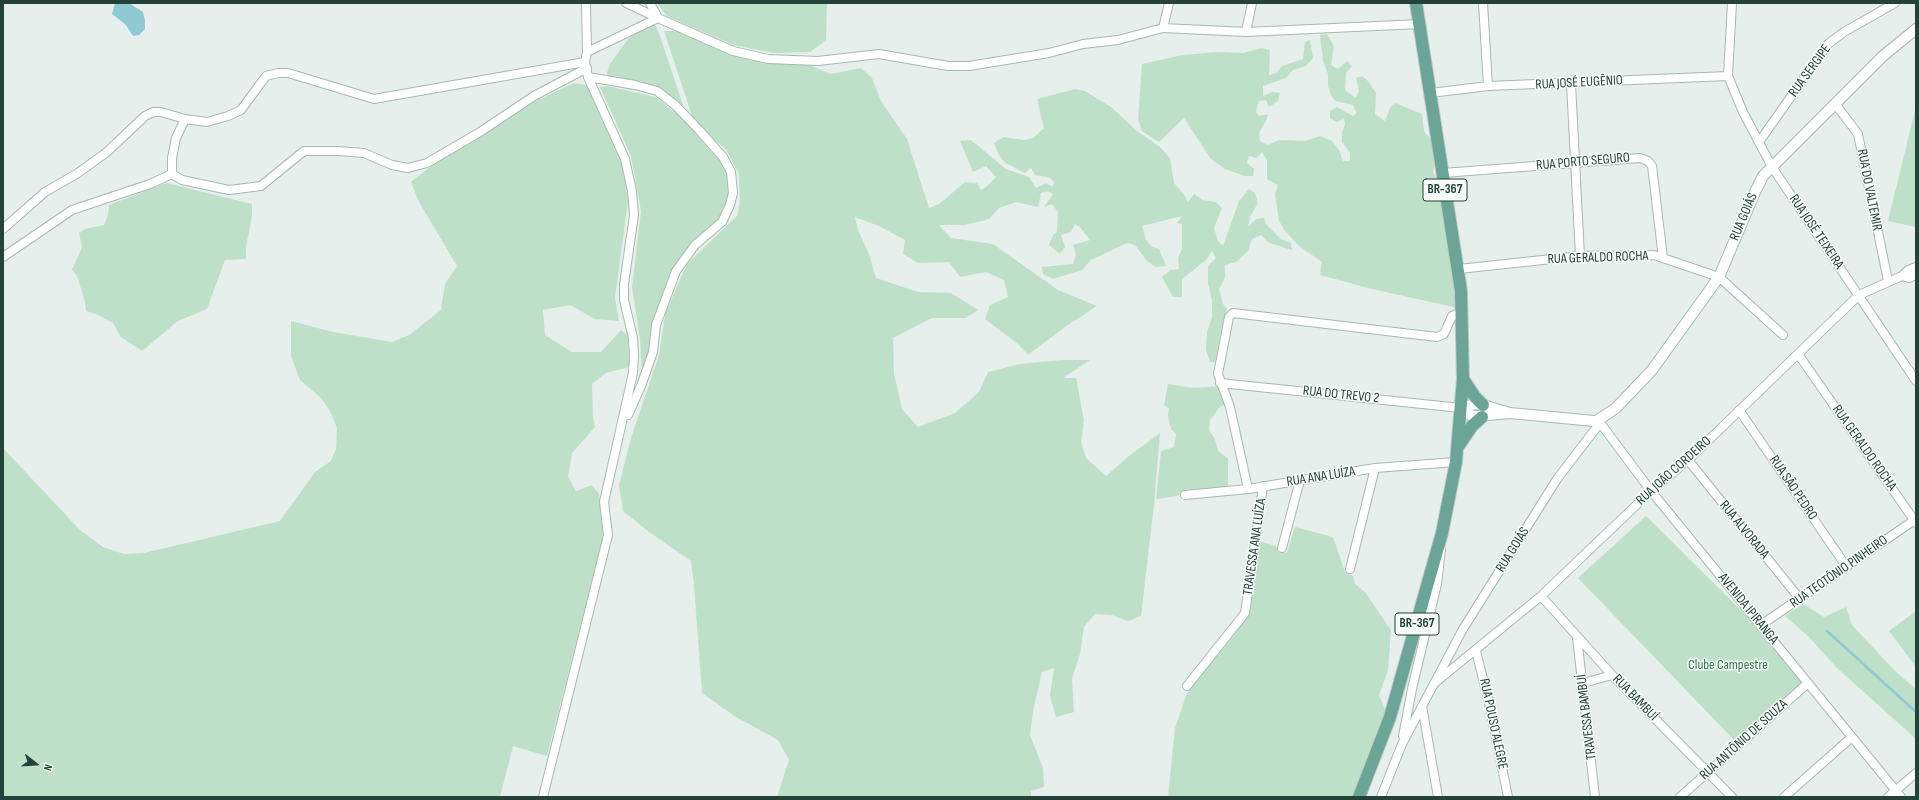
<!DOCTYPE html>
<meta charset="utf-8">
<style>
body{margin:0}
#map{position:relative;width:1919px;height:800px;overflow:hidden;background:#e6efeb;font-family:"Sofia Sans Condensed",sans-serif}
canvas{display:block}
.frame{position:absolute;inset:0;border:4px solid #24423a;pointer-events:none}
.north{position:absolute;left:16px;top:744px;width:40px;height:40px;-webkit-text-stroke:3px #f7fbf9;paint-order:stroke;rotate:107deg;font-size:11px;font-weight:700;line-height:16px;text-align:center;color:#24423a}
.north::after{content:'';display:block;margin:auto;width:14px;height:18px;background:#24423a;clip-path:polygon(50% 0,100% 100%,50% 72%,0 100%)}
</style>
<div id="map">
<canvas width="1919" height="800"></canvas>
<div class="frame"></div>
<div class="north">N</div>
</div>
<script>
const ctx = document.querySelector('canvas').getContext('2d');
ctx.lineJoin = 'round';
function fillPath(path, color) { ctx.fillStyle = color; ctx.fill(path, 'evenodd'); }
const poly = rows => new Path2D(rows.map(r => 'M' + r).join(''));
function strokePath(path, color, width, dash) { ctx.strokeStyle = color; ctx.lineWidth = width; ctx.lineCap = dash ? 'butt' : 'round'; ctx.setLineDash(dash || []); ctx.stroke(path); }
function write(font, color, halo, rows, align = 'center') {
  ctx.font = font + ' "Sofia Sans Condensed",sans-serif'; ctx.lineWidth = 3; ctx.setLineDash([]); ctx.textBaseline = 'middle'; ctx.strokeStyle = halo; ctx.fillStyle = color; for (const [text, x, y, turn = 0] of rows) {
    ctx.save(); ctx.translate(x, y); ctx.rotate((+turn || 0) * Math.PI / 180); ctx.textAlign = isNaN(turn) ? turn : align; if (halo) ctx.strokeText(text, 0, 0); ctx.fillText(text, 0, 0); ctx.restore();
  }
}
fillPath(poly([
 [657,3,827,3,826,40,810,52,774,53,733,45,667,16],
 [655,24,660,36,685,111,669,97,608,79,607,73,610,64,628,39,643,27],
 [664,31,677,31,727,53,758,61,809,65,831,74,861,68,872,78,881,101,907,139,929,208,939,204,965,182,977,183,981,190,987,186,996,177,986,166,973,172,960,141,971,140,1006,169,1029,177,1036,188,1046,183,1053,187,1054,182,1050,178,1035,175,1031,168,1025,173,1004,162,998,153,994,143,1003,137,1024,140,1033,138,1044,128,1037,99,1075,89,1085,91,1111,107,1137,131,1160,147,1170,158,1174,183,1183,193,1188,202,1194,194,1203,200,1216,202,1222,208,1214,228,1218,241,1223,246,1239,201,1249,189,1255,193,1258,203,1250,217,1248,227,1256,219,1264,218,1266,224,1281,239,1291,243,1292,250,1269,243,1261,235,1252,239,1248,251,1236,262,1225,265,1225,278,1219,289,1223,304,1227,309,1223,321,1215,362,1210,362,1206,350,1207,332,1212,317,1212,300,1208,284,1208,266,1216,258,1212,251,1206,260,1182,279,1182,297,1173,297,1162,277,1171,270,1179,269,1178,258,1182,249,1182,224,1177,223,1182,216,1142,226,1146,240,1152,247,1159,249,1166,266,1156,267,1147,261,1135,245,1127,243,1091,260,1082,270,1053,279,1043,274,1042,267,1073,264,1076,255,1073,245,1090,240,1080,227,1075,224,1071,232,1061,235,1065,247,1060,254,1049,245,1053,235,1057,232,1058,212,1052,204,1044,207,1053,194,1048,191,1041,193,1038,207,1016,202,999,208,989,219,965,225,939,225,951,238,993,244,1058,290,1097,306,1065,327,1028,355,1019,345,985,319,990,305,1008,297,1004,280,986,272,960,277,949,262,918,263,903,254,905,240,879,226,855,217,858,230,869,254,876,278,918,292,951,293,978,310,966,318,932,318,893,338,894,373,902,409,918,427,955,413,979,392,988,372,1020,364,1062,360,1090,360,1063,378,1076,378,1084,420,1081,442,1086,458,1106,476,1129,456,1160,433,1154,505,1141,616,1128,621,1112,615,1095,614,1084,627,1080,654,1072,679,1074,712,1056,717,1050,696,1054,668,1042,672,1033,711,1030,735,1043,768,1044,787,1031,791,1031,797,777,797,789,760,778,740,736,717,702,693,694,585,691,561,649,532,623,511,619,485,631,438,659,355,665,315,674,293,687,264,737,216,740,202,739,174,725,148,708,136,692,116],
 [1327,34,1334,46,1331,65,1338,69,1347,61,1352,66,1346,73,1345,90,1356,98,1359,91,1356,78,1362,76,1368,81,1376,93,1375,114,1385,121,1390,108,1395,103,1422,114,1424,131,1433,142,1436,157,1433,172,1441,190,1458,308,1372,289,1320,275,1322,262,1299,246,1286,232,1279,221,1275,194,1278,185,1267,179,1267,160,1262,152,1257,158,1249,156,1247,163,1254,169,1253,176,1245,176,1225,169,1211,159,1184,118,1159,142,1142,131,1138,119,1142,64,1182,55,1218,52,1243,53,1262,48,1270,50,1269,75,1276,73,1282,66,1303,59,1305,42,1310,40,1313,58,1306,66,1293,70,1286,78,1263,86,1263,96,1272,92,1280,93,1278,101,1269,107,1266,100,1259,101,1256,111,1259,116,1268,114,1266,121,1259,133,1260,141,1268,145,1279,140,1305,141,1320,136,1332,141,1339,150,1343,161,1350,161,1350,153,1342,142,1342,133,1345,124,1344,119,1336,122,1330,118,1330,111,1337,107,1353,116,1357,113,1353,105,1335,101,1331,95,1328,86,1328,74,1323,61,1320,35],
 [574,83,586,85,597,100,624,171,628,201,615,298,619,321,595,319,570,305,543,310,545,335,572,352,601,352,621,330,628,336,629,367,606,373,592,384,593,417,595,427,572,453,568,477,576,491,592,485,599,494,604,533,547,756,513,746,500,797,3,797,3,448,80,530,103,547,124,554,144,553,280,521,315,472,331,461,336,449,337,428,330,411,321,398,300,380,291,356,291,321,333,332,392,342,409,335,441,310,445,284,457,266,419,202,411,182,436,162,534,102],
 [607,86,655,97,681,117,720,161,728,173,731,193,719,220,673,271,642,376,640,339,632,287,641,211,631,156,600,87],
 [1916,106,1916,227,1888,221],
 [166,183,252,204,252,216,246,247,246,259,225,260,207,309,178,321,142,351,121,337,113,323,96,314,86,311,85,302,77,276,72,270,82,247,79,233,85,229,104,225,108,215,109,205],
 [1168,384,1194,388,1220,386,1226,403,1219,408,1210,420,1209,430,1215,439,1218,451,1228,458,1228,490,1198,492,1188,489,1177,496,1156,499,1161,451,1174,447,1176,434,1171,429,1168,415,1169,408,1164,405],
 [1646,516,1762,631,1803,684,1737,743,1578,578],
 [1295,527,1333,537,1345,572,1353,576,1355,584,1365,592,1391,630,1388,670,1379,695,1387,714,1352,797,1168,797,1175,728,1187,693,1235,634,1250,611,1259,541,1276,546,1282,552,1287,553],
 [1803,604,1824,617,1846,607,1852,625,1896,672,1916,689,1916,739,1837,668,1808,636,1785,616],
 [1916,611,1916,667,1889,631]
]), '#bfe0c8');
fillPath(poly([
 [115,3,129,3,143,12,145,21,145,29,139,35,133,36,126,25,112,14]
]), '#8ec9d4');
strokePath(poly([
 [1827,631,1916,712]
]), '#8ec9d4', 2.5);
const minor = poly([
 [626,3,658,18],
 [650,3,658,18],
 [1483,3,1488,86],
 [1732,3,1728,76,1743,112,1772,167,1916,381],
 [1163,28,1169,3],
 [1246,32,1252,3],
 [587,52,658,18,733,51,768,59,818,61,879,54,948,66,969,66,1049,53,1083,44,1118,40,1163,28,1246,32,1420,24],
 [588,77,635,85,657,91,675,105,699,130,723,157,731,172,733,193,730,205,722,222,695,245,676,271,656,325,653,352,641,386,628,415],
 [1571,84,1580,256],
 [1431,93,1488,86,1728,76],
 [1836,105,1858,134,1888,281],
 [185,119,176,138,172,158,172,174,182,180,229,190,261,186,304,151,338,151,364,153,392,165,408,168,427,163,480,132,534,96,587,68],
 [1759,142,1828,44,1844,32,1895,3],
 [1443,173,1640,158,1648,161,1652,166,1663,258],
 [3,229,45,192,78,173,107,152,145,116,153,112,161,112,185,119,207,122,228,116,241,110,266,76,278,73,288,73,374,99,585,62],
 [3,257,72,210,150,184,172,174],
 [1459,269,1580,256,1654,255,1719,277,1783,335],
 [1902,276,1909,278,1916,275],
 [1798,354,1916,523],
 [1220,383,1461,408],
 [1739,410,1846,566],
 [1598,420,1651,491,1901,797],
 [1688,460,1800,599],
 [1248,489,1230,407,1218,374,1229,317,1233,313,1437,337,1444,334,1452,316,1463,312],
 [1185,495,1248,489,1375,468,1456,462],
 [1282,548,1300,480],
 [1350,569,1375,468],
 [1541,596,1612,675,1732,797],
 [1761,625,1916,519],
 [1577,637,1595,797],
 [1476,651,1489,703,1508,797],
 [1436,682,1541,596,1651,491,1688,460,1859,295,1902,276,1908,270,1916,267],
 [1583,683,1612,675],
 [1187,686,1245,613,1263,486],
 [1422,706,1438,797],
 [1403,736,1412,689,1437,584,1441,550],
 [543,797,608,535,604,502,633,373,634,356,633,338,624,300,624,284,634,215,632,191,625,159,588,77,585,62,587,52,586,3],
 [1381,797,1402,744,1463,629,1557,479,1600,423],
 [1680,797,1808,683],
 [1784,797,1852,737],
 [1888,797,1916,773]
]);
const tertiary = poly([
 [1510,413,1477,416,1470,415,1461,408,1475,404,1483,405,1510,413,1594,421,1598,420,1616,408,1652,370,1719,277,1755,192,1763,176,1883,56,1916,29]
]);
const primary = poly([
 [1463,379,1475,397,1483,405],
 [1459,445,1472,426,1482,417],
 [1359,797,1390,717,1442,533,1456,462,1463,379,1461,291,1416,3]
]);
strokePath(minor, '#a8b8b2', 10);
strokePath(tertiary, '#a8b8b2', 12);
strokePath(primary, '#c2cac8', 14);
strokePath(minor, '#fff', 8);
strokePath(tertiary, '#fff', 10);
strokePath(primary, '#6aa596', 12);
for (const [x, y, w] of [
 [1445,190,44],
 [1417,624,44]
]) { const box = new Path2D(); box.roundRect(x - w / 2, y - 11, w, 22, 3); ctx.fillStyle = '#f7fbf9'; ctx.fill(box); strokePath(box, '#24423a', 1); }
write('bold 13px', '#24423a', null, [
 ["BR-367",1445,190],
 ["BR-367",1417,624]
]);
write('14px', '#24423a', '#f7fbf9', [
 ["RUA SERGIPE",1810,71,-54],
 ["RUA JOSÉ EUGÊNIO",1579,83,-3],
 ["RUA PORTO SEGURO",1583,162,-5],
 ["RUA DO VALTEMIR",1869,190,79],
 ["RUA GOIÁS",1744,217,-67],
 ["RUA JOSÉ TEIXEIRA",1816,232,56],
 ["RUA GERALDO ROCHA",1598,258,-2],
 ["RUA DO TREVO 2",1341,395,6],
 ["RUA GERALDO ROCHA",1864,448,55],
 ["RUA JOÃO CORDEIRO",1674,471,-42],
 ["RUA ANA LUÍZA",1321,477,-9],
 ["RUA SÃO PEDRO",1793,488,56],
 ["RUA ALVORADA",1744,530,51],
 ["TRAVESSA ANA LUÍZA",1255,547,-82],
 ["RUA GOIÁS",1513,550,-58],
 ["RUA TEOTÔNIO PINHEIRO",1839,572,-35],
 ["AVENIDA IPIRANGA",1748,609,51],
 ["RUA BAMBUÍ",1635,698,46],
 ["TRAVESSA BAMBUÍ",1587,717,-97],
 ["RUA POUSO ALEGRE",1493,724,78],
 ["RUA ANTÔNIO DE SOUZA",1744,740,-42]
]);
write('14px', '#2d7a4b', '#f7fbf9', [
 ["Clube Campestre",1728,665]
]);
</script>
